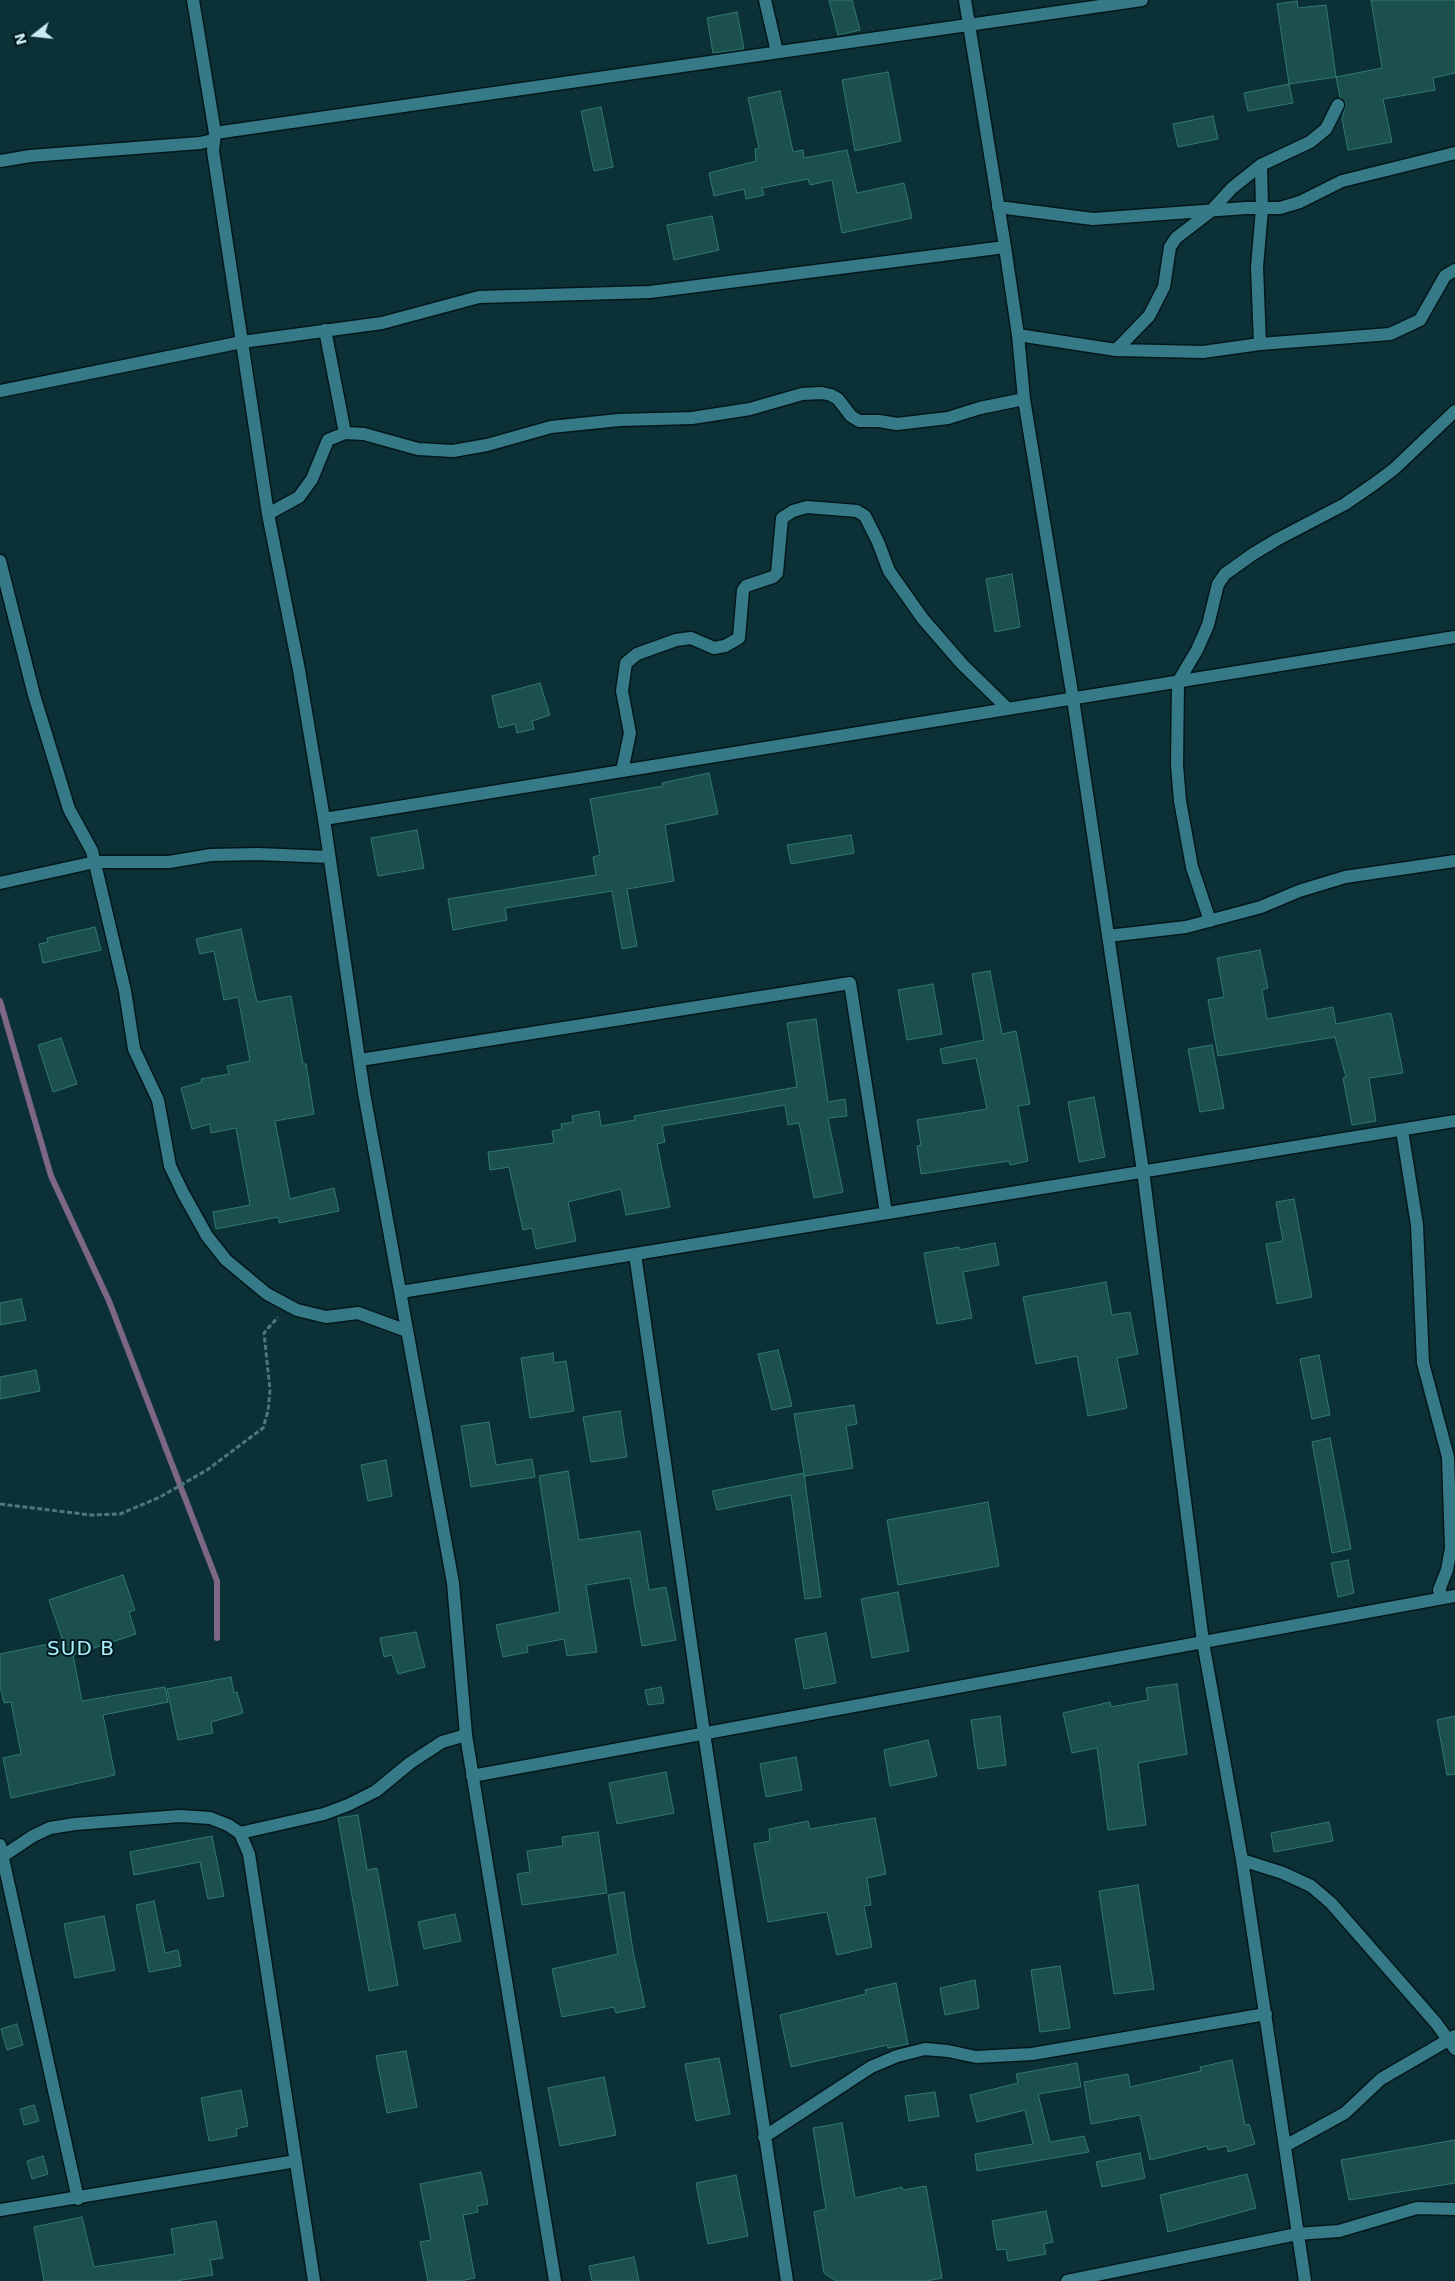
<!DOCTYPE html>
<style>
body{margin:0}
#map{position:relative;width:1455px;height:2281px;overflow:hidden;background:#0b3137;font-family:"DejaVu Sans",sans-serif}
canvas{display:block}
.north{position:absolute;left:10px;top:10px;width:50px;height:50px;-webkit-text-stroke:4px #00181d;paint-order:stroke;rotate:254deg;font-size:14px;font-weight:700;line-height:20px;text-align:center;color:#c9eaf1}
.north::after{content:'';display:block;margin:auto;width:18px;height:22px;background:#c9eaf1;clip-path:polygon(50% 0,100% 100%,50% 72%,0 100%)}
</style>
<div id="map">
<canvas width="1455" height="2281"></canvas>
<div class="north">N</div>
</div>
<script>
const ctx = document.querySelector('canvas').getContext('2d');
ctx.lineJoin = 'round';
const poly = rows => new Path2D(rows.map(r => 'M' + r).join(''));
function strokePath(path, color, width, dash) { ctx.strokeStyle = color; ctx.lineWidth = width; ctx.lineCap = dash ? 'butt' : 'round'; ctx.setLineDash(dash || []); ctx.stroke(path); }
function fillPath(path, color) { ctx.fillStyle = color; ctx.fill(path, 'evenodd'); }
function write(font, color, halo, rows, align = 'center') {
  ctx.font = font + ' "DejaVu Sans",sans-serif'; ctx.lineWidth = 4; ctx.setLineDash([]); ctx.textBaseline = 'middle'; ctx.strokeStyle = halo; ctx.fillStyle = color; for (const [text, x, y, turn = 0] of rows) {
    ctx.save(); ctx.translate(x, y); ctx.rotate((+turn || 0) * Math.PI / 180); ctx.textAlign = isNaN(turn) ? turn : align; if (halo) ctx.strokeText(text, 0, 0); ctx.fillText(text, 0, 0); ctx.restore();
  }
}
strokePath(poly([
 [0,1001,51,1176,109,1301,217,1581,217,1638]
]), '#7d6686', 6);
const building = poly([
 [829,0,852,0,860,30,838,35,829,0],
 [1371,0,1455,0,1455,73,1433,78,1435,90,1383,99,1392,142,1348,150,1342,119,1346,104,1340,97,1336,77,1382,68,1371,0],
 [1297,1,1298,8,1326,5,1336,77,1289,84,1277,4,1297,1],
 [737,12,744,49,713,53,707,18,737,12],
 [888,72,901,141,855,151,842,80,888,72],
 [1289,84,1293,103,1248,111,1244,93,1289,84],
 [780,91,793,152,803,150,804,158,847,150,857,193,904,183,912,218,842,233,832,180,810,185,808,179,762,188,764,195,746,199,744,189,714,196,709,173,756,161,755,149,759,148,748,98,780,91],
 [601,107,613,167,594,171,581,111,601,107],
 [1213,116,1218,139,1178,147,1173,124,1213,116],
 [712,216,719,250,674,260,667,225,712,216],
 [1012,574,1020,627,995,632,986,579,1012,574],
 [540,683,550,715,532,721,534,729,517,733,515,724,499,728,492,696,540,683],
 [709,773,718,814,665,825,674,881,627,889,637,946,622,949,612,891,505,908,507,920,453,930,448,899,596,875,593,857,600,855,590,799,663,786,662,783,709,773],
 [417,830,424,868,378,876,371,838,417,830],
 [851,835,854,853,791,864,787,845,851,835],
 [95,927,101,950,43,963,39,944,48,942,47,938,95,927],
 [241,929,257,1002,291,996,303,1064,306,1064,314,1114,275,1121,290,1199,334,1188,339,1211,279,1223,278,1217,216,1229,213,1212,250,1205,236,1128,211,1133,210,1124,192,1129,181,1088,202,1082,201,1079,229,1074,227,1066,250,1061,238,997,224,1000,214,951,200,954,196,939,241,929],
 [1260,950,1268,988,1262,990,1267,1019,1333,1007,1336,1024,1391,1013,1403,1073,1369,1078,1376,1121,1352,1125,1343,1078,1346,1077,1335,1037,1218,1056,1208,1000,1224,997,1217,958,1260,950],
 [990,971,1002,1034,1016,1031,1030,1104,1018,1106,1028,1161,1010,1165,1009,1161,921,1174,917,1146,921,1145,917,1120,987,1109,976,1058,943,1064,940,1049,984,1040,972,974,990,971],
 [933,984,942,1034,907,1040,898,990,933,984],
 [816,1019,828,1102,845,1099,847,1116,828,1118,843,1192,814,1198,799,1123,788,1125,785,1105,662,1126,665,1142,657,1144,670,1207,626,1215,621,1189,568,1202,576,1241,536,1249,532,1228,523,1230,509,1167,490,1170,488,1152,554,1143,552,1131,562,1129,561,1124,573,1122,572,1116,599,1111,601,1126,635,1120,634,1116,797,1087,787,1023,816,1019],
 [61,1038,77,1084,53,1092,38,1045,61,1038],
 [1212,1045,1224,1108,1200,1112,1188,1049,1212,1045],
 [1094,1097,1105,1157,1079,1162,1068,1102,1094,1097],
 [1294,1199,1312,1297,1277,1304,1266,1244,1283,1241,1276,1202,1294,1199],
 [995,1243,999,1265,963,1272,972,1318,937,1324,924,1253,959,1247,959,1250,995,1243],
 [1106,1282,1112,1315,1130,1312,1138,1354,1117,1358,1127,1408,1088,1416,1077,1356,1036,1364,1023,1297,1106,1282],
 [21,1299,26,1320,0,1325,0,1303,21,1299],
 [778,1350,792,1406,772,1410,758,1354,778,1350],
 [553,1353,554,1363,566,1361,574,1411,530,1418,521,1358,553,1353],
 [1319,1355,1330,1415,1312,1419,1300,1359,1319,1355],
 [36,1370,40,1391,0,1399,0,1377,36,1370],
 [854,1405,857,1424,846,1426,853,1468,805,1476,804,1474,821,1597,805,1599,791,1495,717,1510,712,1491,804,1473,794,1414,854,1405],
 [620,1411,627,1457,591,1462,583,1417,620,1411],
 [489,1422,496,1465,532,1459,535,1477,471,1487,461,1426,489,1422],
 [1330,1438,1351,1549,1332,1553,1312,1442,1330,1438],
 [386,1460,392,1496,368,1501,361,1465,386,1460],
 [568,1471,579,1540,640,1531,649,1590,666,1587,676,1640,642,1646,630,1578,586,1585,597,1652,567,1656,564,1639,527,1646,528,1652,503,1657,496,1625,560,1612,539,1476,568,1471],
 [988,1502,999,1566,898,1585,887,1520,988,1502],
 [1348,1560,1354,1593,1338,1597,1331,1563,1348,1560],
 [123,1575,135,1610,129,1612,136,1634,73,1655,82,1701,165,1687,168,1702,103,1715,115,1775,11,1798,3,1758,21,1754,11,1702,4,1703,0,1686,0,1654,63,1641,49,1600,123,1575],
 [898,1592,909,1651,872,1658,861,1599,898,1592],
 [416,1632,425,1667,398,1674,392,1655,384,1657,380,1638,416,1632],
 [826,1633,836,1683,804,1689,795,1639,826,1633],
 [231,1677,234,1693,237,1692,243,1713,211,1722,213,1733,178,1740,167,1689,231,1677],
 [1177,1684,1187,1754,1138,1763,1146,1825,1108,1830,1097,1748,1072,1753,1063,1713,1110,1702,1111,1707,1148,1700,1146,1688,1177,1684],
 [661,1687,664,1703,648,1705,645,1690,661,1687],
 [1000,1716,1006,1765,978,1769,971,1720,1000,1716],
 [1455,1716,1455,1774,1447,1775,1437,1720,1455,1716],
 [928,1740,937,1776,890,1786,884,1750,928,1740],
 [796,1757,802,1790,766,1797,760,1764,796,1757],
 [666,1772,674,1813,617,1824,609,1783,666,1772],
 [358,1815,367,1870,377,1868,398,1985,369,1991,338,1818,358,1815],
 [875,1818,886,1874,867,1878,871,1905,864,1906,872,1947,837,1955,827,1912,768,1922,754,1844,770,1841,769,1829,808,1821,810,1829,875,1818],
 [1329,1822,1333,1841,1274,1852,1271,1833,1329,1822],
 [598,1832,607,1893,522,1905,517,1874,530,1872,527,1851,563,1846,562,1837,598,1832],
 [212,1836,224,1896,208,1899,200,1862,134,1875,130,1852,212,1836],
 [1138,1885,1154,1989,1114,1994,1099,1891,1138,1885],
 [624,1892,633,1951,645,2007,616,2013,614,2007,562,2017,552,1969,618,1954,608,1895,624,1892],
 [154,1901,165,1953,178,1950,181,1966,149,1972,136,1905,154,1901],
 [455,1914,461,1941,424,1949,418,1922,455,1914],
 [104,1916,115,1970,75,1978,64,1924,104,1916],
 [1060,1966,1070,2028,1040,2032,1031,1970,1060,1966],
 [975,1980,979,2008,945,2015,940,1988,975,1980],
 [896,1983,908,2044,888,2048,887,2045,791,2067,780,2015,866,1994,865,1990,896,1983],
 [17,2024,23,2045,7,2050,1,2029,17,2024],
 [406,2051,417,2107,387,2113,376,2056,406,2051],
 [719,2058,730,2114,696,2121,685,2064,719,2058],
 [1232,2060,1245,2125,1249,2124,1255,2144,1228,2152,1227,2146,1208,2150,1207,2146,1150,2160,1140,2115,1091,2124,1084,2082,1128,2074,1130,2087,1201,2071,1200,2067,1232,2060],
 [1077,2063,1081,2087,1038,2094,1050,2142,1084,2136,1089,2152,977,2171,975,2154,1033,2144,1025,2110,977,2122,970,2095,1018,2083,1016,2074,1077,2063],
 [604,2077,616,2135,560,2146,548,2088,604,2077],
 [241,2090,248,2126,236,2129,237,2136,209,2141,201,2098,241,2090],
 [935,2092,939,2116,909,2121,905,2096,935,2092],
 [34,2105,39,2121,24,2125,20,2109,34,2105],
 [842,2123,855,2198,902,2187,903,2190,926,2186,942,2278,926,2281,836,2281,824,2273,814,2212,826,2209,813,2128,842,2123],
 [1455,2140,1455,2183,1349,2200,1341,2160,1455,2140],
 [1140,2153,1145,2178,1102,2187,1096,2162,1140,2153],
 [43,2156,48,2174,32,2179,27,2161,43,2156],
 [481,2172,488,2204,477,2206,478,2212,463,2215,475,2278,460,2281,428,2281,420,2242,431,2240,420,2184,481,2172],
 [1247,2174,1256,2208,1168,2232,1160,2195,1247,2174],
 [736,2175,748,2236,708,2244,696,2183,736,2175],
 [1046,2211,1053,2242,1044,2244,1046,2254,1008,2261,1006,2249,997,2250,992,2221,1046,2211],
 [82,2217,94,2267,175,2254,171,2229,216,2221,223,2258,210,2260,213,2275,176,2281,44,2281,34,2227,82,2217],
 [634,2257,639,2281,592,2281,589,2266,634,2257]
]);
fillPath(building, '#1c504d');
strokePath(building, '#307874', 1);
const street = poly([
 [193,0,215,133,213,151,268,514,299,670,324,819,364,1093,453,1583,466,1735,555,2281],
 [765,0,777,52],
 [965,0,1005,247,1018,335,1024,399,1073,699,1143,1171,1203,1642,1242,1860,1305,2281],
 [215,133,1142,0],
 [0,161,30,156,200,143,213,140],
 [998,207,1093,219,1246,208,1280,208,1300,202,1342,181,1455,153],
 [325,330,345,433],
 [1018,335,1116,350,1203,352,1260,344,1390,334,1420,320,1445,276,1455,270],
 [1260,344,1257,267,1262,209,1261,165],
 [1116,350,1149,316,1164,287,1170,247,1176,238,1211,211,1232,188,1261,165,1310,142,1326,129,1338,105],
 [0,391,242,342,382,323,479,297,650,292,1005,247],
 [268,514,299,497,312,479,328,440,345,433,364,434,418,449,453,451,487,445,551,427,619,420,692,418,750,409,802,394,822,393,831,395,838,399,851,416,859,421,879,421,897,424,948,418,980,408,1024,399],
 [0,561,34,695,69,809,92,851,125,991,134,1049,158,1100,170,1166,183,1193,207,1236,226,1260,267,1294,297,1310,326,1317,358,1313,407,1331],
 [622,771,630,733,622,691,626,663,637,654,676,640,691,638,714,648,725,646,739,638,743,590,746,586,773,577,777,573,782,518,793,511,807,507,857,511,865,516,878,542,889,571,923,619,962,664,1008,709],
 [324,819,1455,637],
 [0,883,95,862,169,862,211,855,258,854,329,857],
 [1210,921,1192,867,1180,801,1177,765,1178,682,1197,650,1208,625,1218,584,1225,574,1253,554,1278,539,1345,504,1374,484,1394,469,1455,411],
 [1108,936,1186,927,1261,907,1299,891,1345,877,1455,861],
 [360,1060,850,983,886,1213],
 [1402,1130,1417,1225,1423,1363,1448,1457,1451,1548,1447,1570,1439,1590,1443,1598],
 [635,1254,704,1733,787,2281],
 [401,1292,1455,1121],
 [472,1776,1455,1596],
 [240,1833,324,1814,348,1805,376,1791,410,1763,442,1742,466,1735],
 [0,1845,78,2199],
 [3,1856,33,1836,50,1828,75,1824,180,1816,210,1818,228,1825,240,1833,249,1854,314,2281],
 [1242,1860,1283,1873,1311,1886,1331,1903,1436,2023,1455,2049],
 [764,2137,871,2067,897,2056,925,2049,948,2051,976,2057,1032,2054,1266,2014],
 [1285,2146,1345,2113,1381,2079,1455,2036],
 [0,2210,296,2161],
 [1067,2281,1297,2234,1339,2231,1417,2208,1455,2209]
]);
strokePath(street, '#03171b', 15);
strokePath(poly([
 [0,1504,91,1515,120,1514,160,1497,207,1470,263,1428,268,1411,270,1390,264,1333,278,1317]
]), '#50757b', 3, [5, 2.5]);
strokePath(street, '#357a86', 12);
ctx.letterSpacing = '1px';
write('20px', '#a9effc', '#00181d', [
 ["SUD B",81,1650]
]);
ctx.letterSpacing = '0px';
</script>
